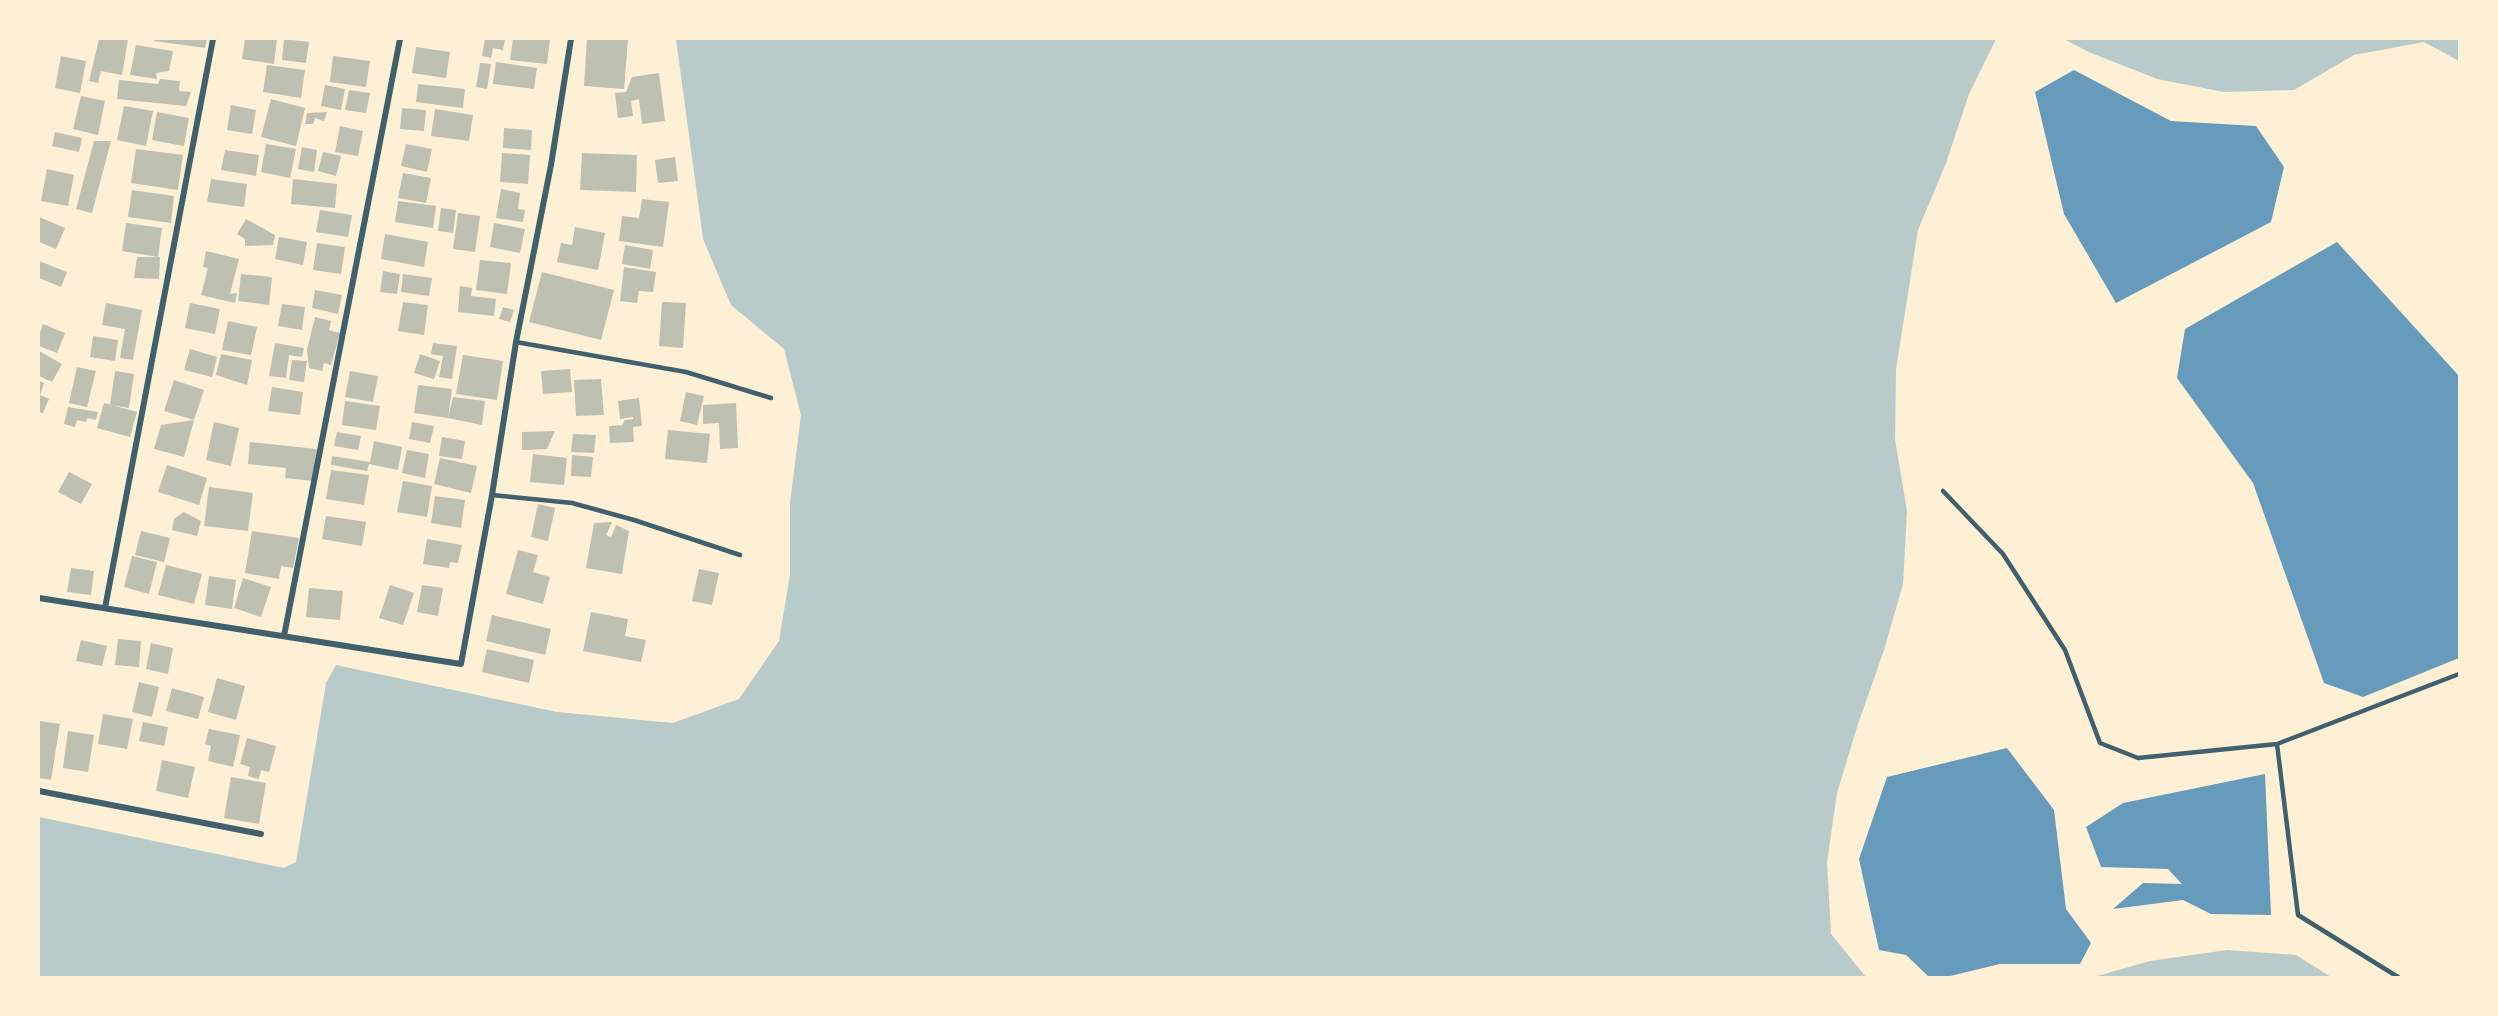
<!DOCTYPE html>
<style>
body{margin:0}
#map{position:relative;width:2498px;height:1016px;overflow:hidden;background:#fdf0d5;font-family:Barlow,sans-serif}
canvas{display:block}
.frame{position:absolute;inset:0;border:40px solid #fdf0d5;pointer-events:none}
</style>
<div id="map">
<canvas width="2498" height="1016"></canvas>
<div class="frame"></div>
</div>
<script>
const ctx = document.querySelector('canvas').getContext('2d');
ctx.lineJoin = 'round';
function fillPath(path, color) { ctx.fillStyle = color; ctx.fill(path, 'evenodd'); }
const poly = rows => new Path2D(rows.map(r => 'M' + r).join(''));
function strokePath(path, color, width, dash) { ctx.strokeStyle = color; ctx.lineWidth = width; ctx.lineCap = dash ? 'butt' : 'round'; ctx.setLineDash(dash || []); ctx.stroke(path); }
fillPath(poly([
 [676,39,1996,39,1969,94,1946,163,1918,230,1896,369,1895,439,1907,511,1903,584,1884,650,1858,724,1837,793,1827,862,1831,934,1866,977,39,977,39,817,284,868,296,862,326,683,336,665,557,712,673,723,739,699,779,641,790,575,790,503,801,415,784,349,731,305,703,239],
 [2064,39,2459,39,2459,61,2424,42,2354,55,2294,90,2224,92,2157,79,2091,53],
 [2227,950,2296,955,2331,977,2094,977,2150,961]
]), '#b9caca');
fillPath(poly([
 [2074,70,2171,121,2256,126,2284,167,2271,222,2116,303,2064,214,2035,92],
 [2337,242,2459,376,2459,658,2363,697,2324,683,2253,483,2177,378,2185,329],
 [2007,748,2054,810,2066,909,2091,943,2080,964,2000,964,1946,977,1929,977,1906,955,1879,950,1859,859,1887,777],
 [2265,774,2271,915,2211,914,2183,900,2113,909,2143,883,2182,884,2168,869,2101,867,2086,827,2123,803]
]), '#669bbc');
fillPath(poly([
 [99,39,128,39,122,75,101,71,98,83,89,81],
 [155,39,207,39,205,48,154,41],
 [245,39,277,39,274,64,242,59],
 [284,39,309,42,306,63,282,60],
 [485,39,505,39,503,50,493,48,491,58,482,56],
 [513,39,550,39,547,64,510,60],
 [587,39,628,39,624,89,584,86],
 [136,45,173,51,169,71,156,73,157,79,130,75],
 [416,47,450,52,446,78,412,73],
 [61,56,86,61,80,93,55,88],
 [333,56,370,61,366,87,330,82],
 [496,62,537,68,534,89,493,84],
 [480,63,491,64,487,89,476,87],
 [267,65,305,70,301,98,263,92],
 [659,73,665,121,642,124,639,99,631,101,633,116,618,118,615,93,626,92,632,77],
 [160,79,180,81,179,91,191,92,186,106,117,99,119,80,158,84],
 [418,84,465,89,463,108,416,102],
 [325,85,345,89,341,110,321,106],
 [349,90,370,93,366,113,345,110],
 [81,96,105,101,98,135,73,129],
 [271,99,305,108,296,146,261,137],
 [231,105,256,110,252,134,227,130],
 [124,106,153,111,146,146,117,140],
 [402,108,426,110,424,131,400,129],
 [435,109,473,115,469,141,431,136],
 [157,112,189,118,184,146,152,140],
 [327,112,324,121,315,118,313,124,305,124,307,113],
 [340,126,363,131,358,156,335,152],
 [504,128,532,130,531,150,503,148],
 [55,132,82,138,79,152,52,146],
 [94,141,111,141,92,213,76,209],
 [266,144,296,149,290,178,261,172],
 [406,144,432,149,427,172,401,166],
 [302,147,317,150,314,172,298,169],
 [136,149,183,155,178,190,131,183],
 [225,150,259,155,256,176,221,170],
 [323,152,341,156,336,176,318,171],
 [502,153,530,155,528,184,500,182],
 [582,153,637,155,636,192,580,190],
 [675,157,678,181,658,183,655,160],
 [47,169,74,175,68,206,41,201],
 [403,173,431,178,426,203,398,198],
 [211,179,247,184,244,207,207,202],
 [293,179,337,184,335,208,291,204],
 [501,189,520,193,518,209,525,210,523,222,496,218],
 [132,190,174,196,171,223,128,217],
 [642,199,669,202,663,247,619,241,622,216,639,218],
 [398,201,436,206,433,228,395,222],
 [441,208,456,210,453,233,438,231],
 [320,210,352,215,348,237,316,232],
 [458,213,480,216,475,252,453,249],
 [39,217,65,228,56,249,39,242],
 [246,219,275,235,273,245,245,246,245,239,237,234],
 [126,223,162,228,158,257,122,251],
 [494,223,525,229,520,253,490,247],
 [575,227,605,233,598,270,557,262,561,243,572,245],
 [385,234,428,242,424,267,381,259],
 [279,237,307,242,303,265,275,259],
 [317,243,345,247,341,274,313,270],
 [625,245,653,250,650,269,622,264],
 [206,251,239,259,230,294,237,293,235,303,201,295,208,268,203,267],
 [137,257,160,257,159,279,134,278],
 [480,260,511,263,507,294,476,290],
 [39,261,67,272,61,287,39,278],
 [624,267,656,272,653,292,639,291,637,303,620,301],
 [383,271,400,274,397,294,380,292],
 [542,272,614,290,601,340,529,322],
 [241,274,272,277,269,305,238,301],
 [403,274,432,278,429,296,401,292],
 [460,286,472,288,471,296,496,299,494,316,458,312],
 [315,290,342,295,338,314,312,308],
 [403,302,428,305,424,335,398,331],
 [662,302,686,303,683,348,659,346],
 [106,303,142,310,133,360,120,358,125,329,102,325],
 [190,303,220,309,215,334,185,328],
 [282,304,305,307,302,330,278,326],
 [503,307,514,310,510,322,499,319],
 [315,317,331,321,329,330,340,333,331,365,324,363,322,371,309,368,307,350],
 [228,321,257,327,251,355,222,350],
 [43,324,65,333,57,353,39,346,39,335],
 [93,336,118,340,115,361,90,357],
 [275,343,304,348,302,357,289,355,286,378,269,376],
 [433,343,457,346,452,379,439,377,443,356,431,354],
 [190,349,217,357,212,377,184,370],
 [39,351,62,364,52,382,39,376],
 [221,354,252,360,247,385,216,375],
 [420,354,440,361,434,379,414,373],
 [463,355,503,361,497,400,456,394],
 [292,360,307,361,304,382,289,380],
 [77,367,96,371,87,407,69,403],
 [570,369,572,392,543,394,541,371],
 [115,371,134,374,129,408,110,405],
 [350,371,378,376,373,402,345,397],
 [601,379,604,415,576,416,574,380],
 [174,380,204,390,194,420,164,411],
 [39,381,44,383,40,395,49,399,43,413,39,412],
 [418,385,452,389,448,418,414,413],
 [272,387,303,392,300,415,268,411],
 [686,392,704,396,697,425,680,421],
 [453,397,485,401,482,425,448,418],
 [639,398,642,426,633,427,634,442,610,443,609,426,622,425,625,420,633,419,633,417,620,419,618,401],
 [345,401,380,406,376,430,342,425],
 [104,403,137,412,130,437,97,428],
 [736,403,738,448,720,449,719,423,703,424,703,405],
 [68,407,98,412,96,420,87,418,86,422,77,420,75,427,64,424],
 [194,420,184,457,154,449,161,425],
 [214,422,239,428,231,466,206,460],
 [412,422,434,426,430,443,409,439],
 [668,430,710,434,707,463,665,459],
 [555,431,547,449,522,450,522,432],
 [337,432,361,436,358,450,334,446],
 [573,434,596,435,594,453,571,452],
 [442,437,465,441,462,459,439,456],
 [374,441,402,447,398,470,369,464,367,471,331,465,332,456,370,462],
 [250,442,317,449,314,481,285,478,286,468,248,464],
 [407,450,429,454,425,478,402,473],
 [533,454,567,458,564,485,530,482],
 [572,455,593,457,591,477,571,476],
 [440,458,477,466,471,493,434,484],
 [167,465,207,478,199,505,158,492],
 [331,470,369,475,364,505,326,499],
 [69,472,92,484,81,504,58,492],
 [403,481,432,486,427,517,397,512],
 [209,487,253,493,248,531,204,526],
 [435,496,465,500,461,528,431,523],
 [538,504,555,508,548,541,531,537],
 [184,512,201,521,197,536,172,530,174,519],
 [326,516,366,522,362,546,322,539],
 [612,522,606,535,611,537,616,525,629,531,622,574,586,568,594,523],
 [141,531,170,538,164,562,135,555],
 [252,531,299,538,293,568,281,566,279,579,245,573],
 [427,539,462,545,458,563,450,562,449,568,423,564],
 [518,550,538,555,533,572,550,577,543,604,506,594],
 [132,556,157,562,149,594,124,587],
 [166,565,202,574,194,604,158,595],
 [71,568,94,571,91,595,67,592],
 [699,569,719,573,712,605,692,601],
 [209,576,236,580,232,609,205,605],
 [243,578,271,587,261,617,234,608],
 [390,585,414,593,403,625,379,618],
 [422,585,443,588,438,616,417,612],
 [309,588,343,591,340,620,306,617],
 [591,612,628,619,625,636,646,640,641,662,583,651],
 [492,615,551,629,545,655,486,641],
 [118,639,141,641,139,667,115,665],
 [81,640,107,646,102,666,76,661],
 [151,643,173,648,168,674,146,669],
 [487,649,534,660,529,683,482,672],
 [217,678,245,686,236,720,208,712],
 [139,682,159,687,152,717,132,712],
 [172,688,204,697,198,719,166,711],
 [103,714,133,719,127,749,98,744],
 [39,721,60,724,51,780,39,778],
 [143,722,168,727,164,746,139,741],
 [209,729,240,735,233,767,208,761,211,746,205,744],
 [68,731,94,735,88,772,63,768],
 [247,738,276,746,269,772,261,770,259,779,248,776,250,767,240,764],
 [162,760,195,767,188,798,156,791],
 [231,777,266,783,259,824,224,818]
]), '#bec0b2');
strokePath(poly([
 [516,342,686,372,771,398],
 [1943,491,2003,554,2065,650,2100,743,2138,758,2277,744,2459,674],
 [492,495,572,503,634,520,740,555],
 [2277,744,2298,915,2398,977]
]), '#3f606c', 4.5);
strokePath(poly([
 [39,598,461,664,492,495,516,342,551,165,571,39],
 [105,608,213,39],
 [284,636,400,39],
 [39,791,261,834]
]), '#3f606c', 6);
</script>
